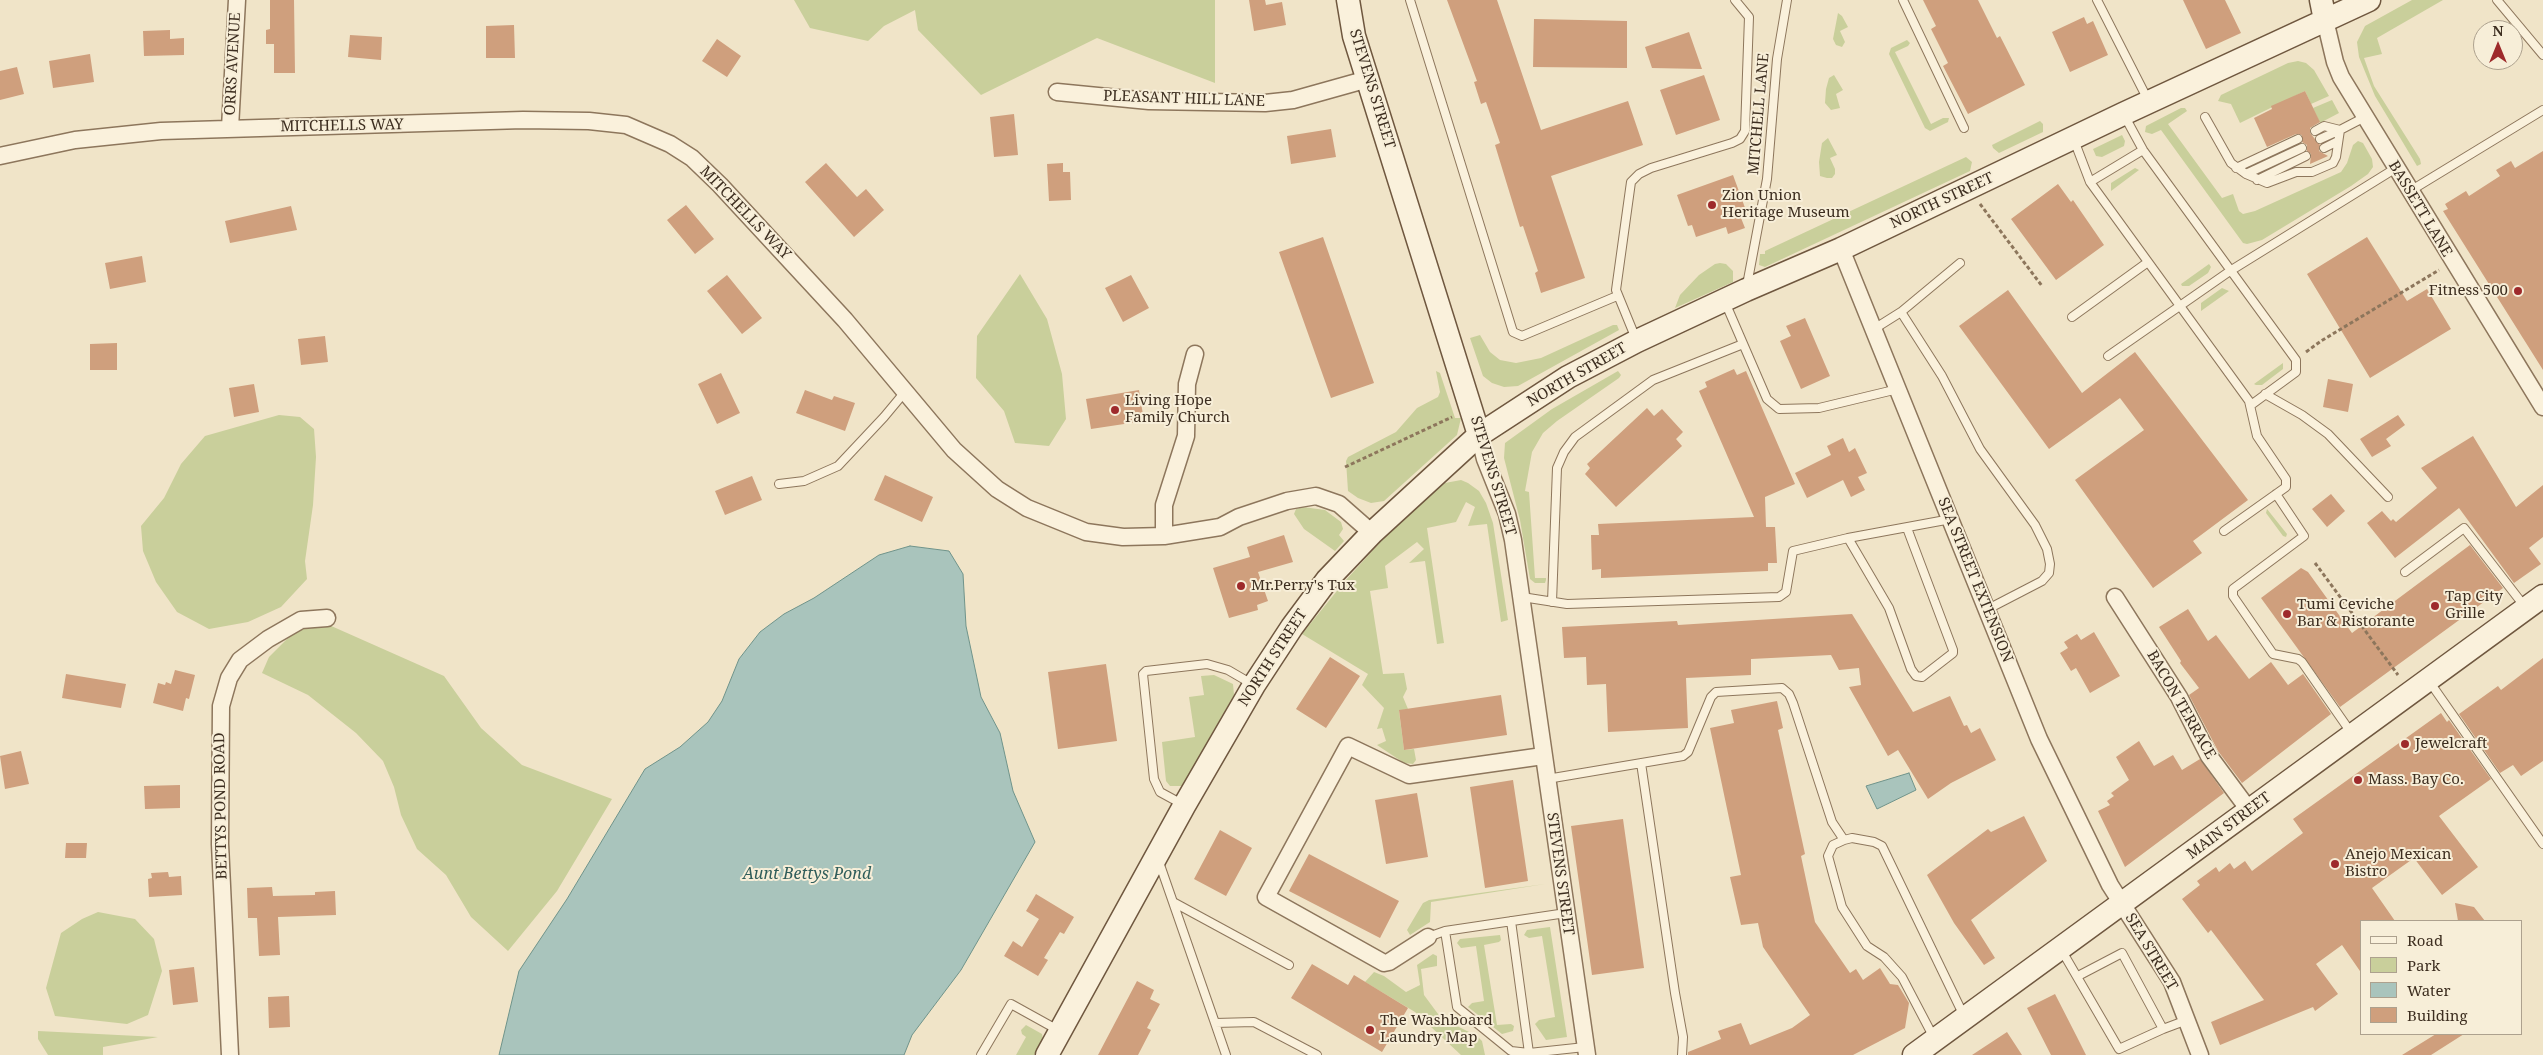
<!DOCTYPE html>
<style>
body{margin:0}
#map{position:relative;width:2543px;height:1055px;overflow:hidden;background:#f0e4c8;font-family:"Noto Serif",serif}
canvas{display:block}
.legend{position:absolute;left:2360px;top:920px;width:162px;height:115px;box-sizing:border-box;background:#f7eed8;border:1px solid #ada18e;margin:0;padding:6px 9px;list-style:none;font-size:15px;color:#3d2e20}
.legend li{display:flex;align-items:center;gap:10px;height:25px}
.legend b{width:25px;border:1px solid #ada18e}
.north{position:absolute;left:2473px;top:20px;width:50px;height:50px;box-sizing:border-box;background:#f7eed8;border:1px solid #ada18e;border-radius:50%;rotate:0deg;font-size:14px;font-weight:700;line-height:20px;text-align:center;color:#3d2e20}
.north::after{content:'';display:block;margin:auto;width:18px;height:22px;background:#9e2a2b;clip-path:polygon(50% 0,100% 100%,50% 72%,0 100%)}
</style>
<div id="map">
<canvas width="2543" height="1055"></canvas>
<ul class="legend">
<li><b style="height:6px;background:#faf1dc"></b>Road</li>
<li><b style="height:14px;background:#c9cf9b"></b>Park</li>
<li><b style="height:14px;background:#a9c4bc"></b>Water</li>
<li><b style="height:14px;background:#cf9f7d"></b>Building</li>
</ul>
<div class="north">N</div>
</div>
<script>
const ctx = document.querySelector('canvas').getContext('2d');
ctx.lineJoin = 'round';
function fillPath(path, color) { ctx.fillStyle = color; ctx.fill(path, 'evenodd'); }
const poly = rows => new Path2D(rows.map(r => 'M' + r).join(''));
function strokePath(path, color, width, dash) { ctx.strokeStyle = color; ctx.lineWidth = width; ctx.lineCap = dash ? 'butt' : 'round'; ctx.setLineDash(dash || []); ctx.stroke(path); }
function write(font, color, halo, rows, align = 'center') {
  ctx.font = font + ' "Noto Serif",serif'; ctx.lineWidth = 4; ctx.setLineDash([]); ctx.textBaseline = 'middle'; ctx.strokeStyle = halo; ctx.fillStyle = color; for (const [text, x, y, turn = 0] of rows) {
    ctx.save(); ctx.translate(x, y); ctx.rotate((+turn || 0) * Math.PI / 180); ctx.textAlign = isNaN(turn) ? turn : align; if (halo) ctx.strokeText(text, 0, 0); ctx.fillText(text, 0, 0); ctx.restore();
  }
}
fillPath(poly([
 [794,0,1215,0,1215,83,1097,38,981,95,918,30,915,10,884,26,868,41,810,28],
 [2412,0,2443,0,2377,38,2382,54,2364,58,2374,86,2420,159,2421,164,2417,166,2375,96,2359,57,2357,42,2365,26],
 [1838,13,1842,16,1848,27,1840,31,1845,42,1842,47,1836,45,1833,39],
 [1907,40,1910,43,1908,46,1895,52,1931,124,1943,118,1949,118,1948,122,1930,131,1925,128,1889,54,1891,48],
 [2298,61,2306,63,2314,70,2329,96,2311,104,2305,91,2240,123,2231,104,2218,101,2221,95,2288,63],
 [1834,75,1843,90,1836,94,1840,108,1831,110,1825,103,1826,89,1829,78],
 [2332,100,2339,113,2320,123,2313,108],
 [2181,108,2185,108,2187,111,2168,124,2222,198,2233,194,2239,211,2243,214,2255,211,2341,172,2347,163,2353,145,2358,141,2363,143,2372,159,2373,167,2368,174,2351,186,2262,240,2247,244,2243,243,2161,130,2152,134,2145,132,2146,126],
 [2040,121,2043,124,2043,132,1999,153,1993,148,1992,145],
 [2122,135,2125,141,2124,146,2102,157,2096,156,2093,149],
 [1828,138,1837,155,1830,158,1835,169,1835,174,1832,178,1827,178,1820,176,1819,162,1822,143],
 [1966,157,1972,162,1970,171,1765,267,1759,265,1760,254,1765,254,1765,251],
 [2135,168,2139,170,2111,191,2111,183],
 [1720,263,1726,264,1733,271,1733,282,1675,308,1680,295,1699,275,1715,264],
 [2209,264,2211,267,2208,273,2189,286,2182,286,2181,284],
 [1020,274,1047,319,1062,374,1066,419,1049,446,1015,443,1004,411,976,378,977,336],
 [2222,288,2229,291,2201,311,2201,303],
 [1613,325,1617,325,1619,330,1518,386,1504,387,1492,383,1483,376,1470,338,1480,335,1490,352,1500,360,1516,363,1541,358],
 [2283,363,2283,369,2262,385,2256,385,2254,384],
 [1436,371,1440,373,1455,418,1461,418,1457,435,1384,501,1371,503,1358,498,1348,491,1346,461,1348,457,1396,432,1417,408,1438,397,1440,392],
 [1618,371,1621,375,1619,378,1557,421,1543,433,1532,452,1525,491,1529,492,1535,578,1546,578,1546,580,1545,583,1535,583,1530,579,1520,520,1504,458,1505,443,1552,409],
 [279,415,300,417,314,429,316,457,313,505,305,561,307,579,281,607,248,622,209,629,177,612,156,582,143,551,141,526,164,498,181,464,205,436],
 [1461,480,1468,483,1479,491,1486,503,1493,523,1508,620,1501,622,1487,524,1468,526,1475,507,1466,502,1456,522,1427,528,1444,643,1437,644,1425,561,1409,563,1424,549,1417,542,1385,566,1388,588,1370,591,1383,674,1404,673,1407,689,1403,697,1408,709,1399,711,1404,750,1414,749,1416,760,1413,764,1404,763,1377,745,1386,741,1382,728,1377,729,1384,708,1362,685,1368,674,1302,634,1345,581,1384,538,1436,489,1445,483],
 [1303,507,1325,510,1341,522,1343,529,1339,535,1344,541,1335,551,1304,529,1294,514,1296,509],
 [2267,509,2287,534,2286,537,2283,536,2266,513],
 [320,621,444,676,481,728,522,765,612,799,557,891,508,951,471,917,446,875,417,849,401,815,394,787,383,761,356,733,308,695,262,673,269,657,294,632],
 [1214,675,1233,684,1234,695,1182,786,1170,786,1166,781,1162,742,1195,737,1189,697,1204,695,1201,676],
 [1545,884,1431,902,1430,922,1410,935,1407,930,1423,903,1429,900],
 [98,912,135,919,154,939,162,971,148,1015,127,1024,55,1016,46,988,61,933,82,919],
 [1550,927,1567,1037,1546,1040,1535,1024,1539,1020,1555,1017,1542,936,1529,938,1524,935,1527,930],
 [1500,935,1501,940,1499,942,1484,945,1497,1025,1511,1024,1514,1026,1513,1031,1502,1034,1468,1007,1472,1003,1484,1001,1476,946,1461,948,1457,943,1460,939],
 [1433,954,1437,956,1437,966,1421,969,1424,995,1441,1018,1477,1036,1482,1041,1485,1055,1461,1055,1415,1012,1365,982,1374,972,1384,976,1406,992,1420,985,1417,965],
 [1026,1025,1042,1034,1043,1040,1034,1055,1016,1055,1026,1037,1022,1034,1021,1030],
 [38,1031,158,1037,103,1047,103,1055,48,1055,38,1039]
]), '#c9cf9b');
const water = poly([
 [910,546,949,551,963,574,966,626,981,697,1000,733,1013,791,1035,842,961,970,912,1035,904,1055,499,1055,519,971,567,899,645,769,680,747,708,722,722,701,739,659,760,632,784,614,814,598,879,555,910,546],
 [1909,773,1916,790,1877,809,1866,786,1909,773]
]);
fillPath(water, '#a9c4bc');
strokePath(water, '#6f938a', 1);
fillPath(poly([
 [270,0,294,0,295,73,274,73,274,44,266,44,266,30,270,29],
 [1249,0,1265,0,1266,5,1282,2,1286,25,1254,31],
 [1447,0,1497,0,1541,130,1628,101,1643,145,1551,176,1585,278,1541,293,1535,273,1538,271,1523,226,1520,227,1495,145,1500,143,1486,102,1481,104,1474,82,1477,81],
 [1923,0,1978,0,1997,38,2000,36,2025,85,1968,114,1943,66,1948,63,1931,29,1936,26],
 [2183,0,2225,0,2241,33,2206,49],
 [2084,17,2087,24,2093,21,2108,55,2070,72,2052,32],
 [1534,19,1627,21,1627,68,1533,67],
 [514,25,515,58,486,58,486,26],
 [170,30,170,39,184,38,184,55,144,56,143,31],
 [1689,32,1702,69,1652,68,1645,47],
 [350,35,382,37,381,60,348,57],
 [717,39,741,56,727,77,702,61],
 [90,54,94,82,53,88,49,61],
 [17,67,24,94,0,100,0,71],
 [1704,75,1720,120,1676,135,1660,90],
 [2305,91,2320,122,2310,128,2310,133,2320,145,2319,151,2328,156,2310,164,2311,154,2307,151,2307,145,2302,142,2302,135,2296,134,2267,147,2254,118,2272,109,2271,106],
 [1014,114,1018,155,994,157,990,117],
 [1331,129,1336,157,1291,164,1287,136],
 [2543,151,2543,370,2443,211,2448,209,2445,204,2466,191,2469,196,2500,176,2496,170,2511,161,2515,168],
 [826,163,857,197,866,189,884,210,854,237,805,182],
 [1063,163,1063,172,1070,172,1071,200,1049,201,1047,164],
 [1733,175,1748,216,1741,218,1745,228,1728,234,1726,227,1696,237,1692,225,1688,226,1677,195],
 [2058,184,2071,202,2073,200,2104,245,2056,280,2011,219],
 [686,205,714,239,695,254,667,220],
 [291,206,297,230,230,243,225,221],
 [1323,237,1374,383,1331,398,1279,252],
 [2367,237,2407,301,2427,289,2451,329,2370,378,2307,274],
 [142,256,146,282,110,289,105,263],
 [727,275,762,318,742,334,707,291],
 [1131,275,1149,308,1123,322,1105,288],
 [2008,290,2082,393,2135,352,2248,500,2193,541,2202,553,2153,588,2075,480,2144,430,2120,398,2049,449,1959,326],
 [1805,318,1830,376,1801,389,1780,341,1791,336,1786,326],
 [325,336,328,362,301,365,298,339],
 [117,343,117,370,90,370,90,344],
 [1734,369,1737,375,1746,371,1795,484,1765,497,1766,527,1775,527,1777,563,1768,563,1768,571,1601,578,1601,569,1592,570,1591,535,1599,535,1598,524,1754,517,1699,391,1707,387,1705,382],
 [721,373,740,413,717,424,698,384],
 [2328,379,2353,384,2348,412,2323,407],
 [254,384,259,412,234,417,229,388],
 [805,390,832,400,834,396,855,403,845,431,796,413],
 [1139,390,1144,421,1091,429,1086,399],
 [1647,408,1654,416,1662,409,1683,432,1676,439,1682,446,1616,507,1585,474,1590,468,1587,464],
 [2398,415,2405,425,2386,439,2391,446,2372,457,2360,439],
 [2473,436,2516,507,2543,485,2543,537,2529,548,2541,564,2514,583,2459,508,2395,558,2367,523,2382,511,2391,521,2393,519,2396,522,2437,488,2421,468],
 [1843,438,1849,452,1855,448,1867,473,1858,477,1865,490,1851,497,1843,480,1807,498,1795,473,1831,455,1827,446],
 [885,475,933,497,922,522,874,500],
 [752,476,762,500,725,515,715,491],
 [2331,494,2345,511,2327,527,2312,509],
 [1284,535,1293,562,1258,572,1268,601,1257,605,1258,610,1229,618,1213,568,1250,557,1247,547],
 [2470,545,2503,588,2340,707,2261,598,2301,568,2308,572,2352,633],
 [2188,609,2208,641,2216,635,2249,679,2271,662,2288,685,2303,674,2331,714,2242,783,2218,751,2189,695,2199,688,2180,663,2181,661,2159,627],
 [1852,614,1913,712,1950,696,1964,726,1967,725,1971,733,1980,728,1996,760,1951,783,1928,799,1898,750,1888,756,1849,687,1861,685,1859,668,1839,670,1831,655,1751,659,1751,675,1686,678,1688,728,1608,732,1606,684,1587,685,1586,657,1564,658,1562,627,1677,621,1678,625],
 [2094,632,2120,676,2090,693,2076,668,2071,671,2060,653,2068,648,2064,642,2077,634,2081,640],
 [1330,657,1360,676,1326,728,1296,709],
 [2543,658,2543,761,2521,776,2513,765,2500,773,2459,714,2498,686,2501,690],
 [1106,664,1117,741,1058,749,1048,672],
 [175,670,195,675,189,699,186,698,183,711,153,703,158,683,165,685,166,682,171,684],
 [66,674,126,684,121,708,62,698],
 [1501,695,1507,735,1404,750,1399,710],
 [1777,701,1783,728,1778,730,1805,854,1801,856,1815,922,1850,973,1856,969,1863,980,1880,968,1890,984,1898,985,1909,1003,1905,1028,1853,1055,1688,1055,1688,1052,1721,1039,1718,1031,1741,1023,1750,1045,1792,1028,1810,1015,1763,947,1758,923,1741,925,1730,877,1741,875,1710,728,1734,723,1731,710],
 [2441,713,2447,722,2449,720,2491,779,2439,816,2478,867,2442,895,2414,858,2372,888,2395,921,2362,921,2362,974,2342,945,2316,964,2338,994,2315,1011,2313,1007,2220,1045,2211,1022,2264,1000,2211,930,2208,933,2182,899,2200,885,2197,881,2216,867,2219,872,2230,863,2234,869,2245,861,2252,871,2303,833,2293,819],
 [2139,741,2154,766,2173,755,2182,770,2200,759,2224,793,2125,867,2098,811,2110,805,2107,801,2114,796,2111,793,2129,780,2116,757],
 [21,751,29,784,5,789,0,756],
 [1513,780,1528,881,1485,888,1470,787],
 [180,785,180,808,145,809,144,786],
 [1417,793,1428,857,1386,864,1375,800],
 [2024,816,2047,861,1971,920,1995,958,1984,965,1954,923,1927,875,1988,829,1991,832],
 [1623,819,1644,968,1592,975,1571,826],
 [1220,830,1252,848,1226,896,1194,879],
 [66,843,87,843,86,858,65,858],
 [1309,854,1399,901,1380,938,1289,891],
 [168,872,169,877,181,876,182,895,149,897,148,879,152,878,151,873],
 [272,887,273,896,315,895,315,892,335,891,336,915,278,917,280,955,259,956,257,918,248,918,247,888],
 [1036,894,1074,917,1064,934,1060,932,1044,958,1048,960,1038,976,1004,956,1013,941,1022,947,1039,919,1026,911],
 [2455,903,2474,907,2485,921,2458,921],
 [1312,964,1348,985,1354,975,1408,1008,1382,1052,1291,998],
 [194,967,198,1002,173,1005,169,970],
 [1137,981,1154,990,1150,999,1160,1004,1147,1028,1151,1030,1138,1055,1098,1055],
 [2055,994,2077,1037,2086,1055,2051,1055,2027,1008],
 [289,996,290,1027,269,1028,268,997],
 [2007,1032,2022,1055,1972,1055],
 [2436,1034,2464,1034,2431,1055,2402,1055]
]), '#cf9f7d');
const lane = poly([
 [1410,0,1513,332,1522,336,1617,296],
 [1903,0,1964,128],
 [2097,0,2148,100],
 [2497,0,2543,55],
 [2124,115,2143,150,2296,360,2296,372,2251,405],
 [2205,117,2231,163,2246,174,2267,183,2296,172,2312,172,2333,163,2336,157,2340,130,2365,117],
 [2315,131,2324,126,2340,130],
 [2320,139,2340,130],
 [2074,140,2090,182,2249,401,2257,436,2286,479,2286,487,2224,531],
 [2324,148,2338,141],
 [2236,168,2298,139],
 [2246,174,2302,148],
 [2257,180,2306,156],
 [2090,182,2143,150],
 [2410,191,2543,110],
 [1747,285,1767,179,1777,59,1787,0],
 [1725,302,1767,399,1779,409,1819,408,1898,389],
 [1901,312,1960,263],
 [2072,317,2148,262],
 [1874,329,1901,312,1942,376,1980,449,2035,525,2047,549,2050,564,2049,573,2042,581,1986,610],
 [1636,339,1616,290,1631,182,1639,174,1651,168,1732,143,1740,139,1745,131,1749,17,1735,0],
 [2108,356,2230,271,2396,168],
 [2265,394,2302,415,2328,434,2388,497],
 [779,484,804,481,838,466,884,417,904,393],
 [2276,494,2304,536,2233,589,2233,596,2273,654,2298,659,2302,662,2352,734],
 [1907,528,1953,650,1953,653,1922,677,1916,676,1911,669,1889,608,1848,538,1951,519],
 [2405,572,2464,528,2525,607],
 [1522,597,1567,604,1779,597,1786,592,1793,551,1848,538],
 [1552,602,1557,468,1564,452,1575,437,1653,380,1743,344],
 [2429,681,2543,844],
 [1641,763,1675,993,1683,1037,1682,1055],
 [1547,779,1683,756,1688,752,1711,697,1716,692,1782,688,1789,694,1793,703,1832,822,1844,840,1852,838,1874,842,1882,846,1964,1016],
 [1182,804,1160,792,1154,779,1143,674,1146,671,1207,664,1228,670,1252,684],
 [1844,840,1833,845,1828,856,1842,907,1867,946,1884,957,1902,977,1934,1038],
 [1159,862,1215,1023,1254,1022,1317,1055],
 [1173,902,1289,965],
 [1511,921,1529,1053,1585,1047],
 [1445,931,1457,1007,1511,1051,1529,1053],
 [1428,937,1445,931,1566,913],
 [2062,951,2119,1049,2163,1029,2122,953,2078,976],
 [1215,1023,1226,1055],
 [2163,1029,2187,1020],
 [981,1055,1011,1004,1058,1030]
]);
const street = poly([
 [2325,20,2335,62,2341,77,2543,407],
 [1057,92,1149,101,1265,103,1293,100,1368,79],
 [230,128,237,0],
 [0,156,75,140,161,131,523,120,589,121,626,125,670,144,692,158,720,185,845,320,954,450,997,489,1027,508,1086,532,1123,537,1164,536,1220,527,1239,517,1287,501,1316,496,1339,504,1372,533],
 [1841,249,2039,739,2110,885,2172,982,2200,1055],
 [1479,435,1485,459,1507,514,1513,540,1587,1055],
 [1164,536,1164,505,1186,436,1187,384,1195,354],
 [2115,597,2179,697,2209,756,2249,810],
 [1428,937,1389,962,1384,963,1266,897,1348,746,1409,775,1543,756],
 [230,1055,220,844,221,706,229,678,240,660,268,639,301,620,327,618]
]);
const secondary = poly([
 [1348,0,1354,36,1479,435],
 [2321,0,2325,20],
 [1047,1055,1184,806,1254,685,1292,627,1327,580,1372,533,1479,435,1568,377,1637,341,1746,290,1841,249,2123,114,2369,0],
 [1914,1055,2543,596]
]);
strokePath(lane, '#8d765c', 10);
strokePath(street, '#8d765c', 19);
strokePath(secondary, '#6f573f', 25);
strokePath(poly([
 [1980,204,2042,286],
 [2306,352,2321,341,2439,270],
 [1345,467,1452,417],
 [2315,563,2398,675]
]), '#8d765c', 3, [4, 2.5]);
strokePath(lane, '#faf1dc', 8);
strokePath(street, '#faf1dc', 16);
strokePath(secondary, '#faf1dc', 22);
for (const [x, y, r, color] of [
 [1712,205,5,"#9e2a2b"],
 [2518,291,5,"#9e2a2b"],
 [1115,410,5,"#9e2a2b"],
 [1241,586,5,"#9e2a2b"],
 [2435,606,5,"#9e2a2b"],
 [2287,614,5,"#9e2a2b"],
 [2405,744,5,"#9e2a2b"],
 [2358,780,5,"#9e2a2b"],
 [2335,864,5,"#9e2a2b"],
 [1370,1030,5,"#9e2a2b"]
]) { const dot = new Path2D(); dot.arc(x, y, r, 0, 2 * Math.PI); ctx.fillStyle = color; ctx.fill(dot); strokePath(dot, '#f7eed8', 2); }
write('15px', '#3d2e20', '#f7eed8', [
 ["ORRS AVENUE",233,64,-87],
 ["STEVENS STREET",1372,89,73],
 ["PLEASANT HILL LANE",1184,99,2],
 ["MITCHELL LANE",1759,114,-85],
 ["MITCHELLS WAY",342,126,-1],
 ["NORTH STREET",1942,201,-25],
 ["BASSETT LANE",2420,209,59],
 ["MITCHELLS WAY",745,213,46],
 ["NORTH STREET",1577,375,-30],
 ["STEVENS STREET",1493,476,73],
 ["SEA STREET EXTENSION",1975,580,68],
 ["NORTH STREET",1273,658,-57],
 ["BACON TERRACE",2181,705,60],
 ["BETTYS POND ROAD",221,806,-91],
 ["MAIN STREET",2229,826,-37],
 ["STEVENS STREET",1560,874,82],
 ["SEA STREET",2151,952,59]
]);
write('15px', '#3d2e20', '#f7eed8', [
 ["Zion Union",1722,196],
 ["Heritage Museum",1722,213],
 ["Fitness 500",2508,291,"right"],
 ["Living Hope",1125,401],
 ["Family Church",1125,418],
 ["Mr.Perry's Tux",1251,586],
 ["Tap City",2445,597],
 ["Grille",2445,614],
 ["Tumi Ceviche",2297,605],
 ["Bar & Ristorante",2297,622],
 ["Jewelcraft",2415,744],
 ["Mass. Bay Co.",2368,780],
 ["Anejo Mexican",2345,855],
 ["Bistro",2345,872],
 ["The Washboard",1380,1021],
 ["Laundry Map",1380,1038]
], 'left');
write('italic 16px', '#2f5d5a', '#f7eed8', [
 ["Aunt Bettys Pond",807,874]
]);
</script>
